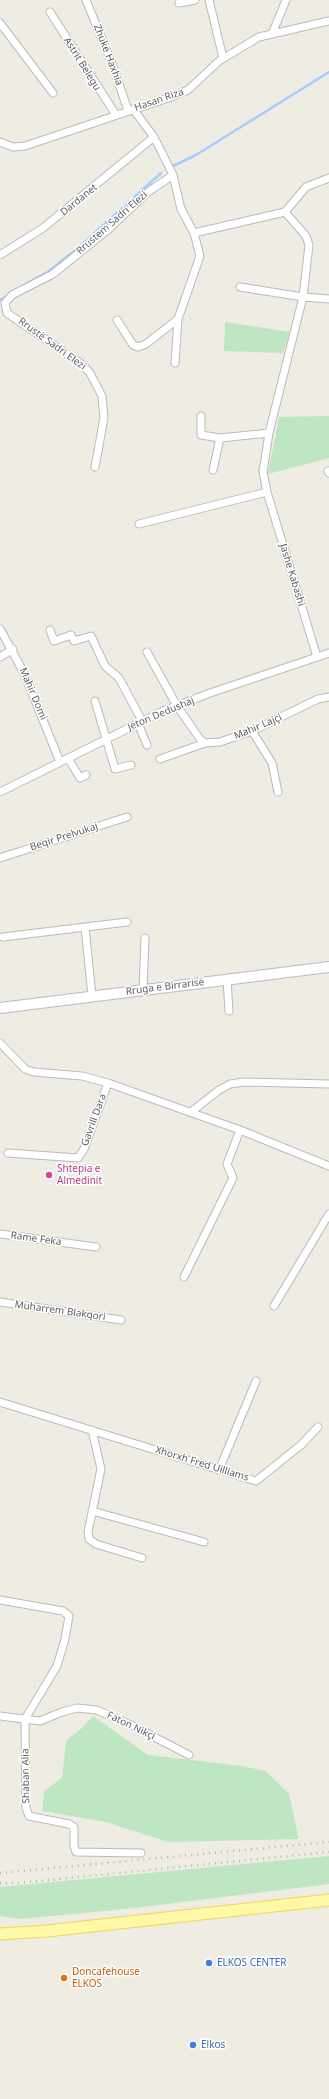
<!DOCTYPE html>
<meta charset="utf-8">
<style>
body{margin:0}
canvas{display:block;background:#eeece3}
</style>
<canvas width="329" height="2099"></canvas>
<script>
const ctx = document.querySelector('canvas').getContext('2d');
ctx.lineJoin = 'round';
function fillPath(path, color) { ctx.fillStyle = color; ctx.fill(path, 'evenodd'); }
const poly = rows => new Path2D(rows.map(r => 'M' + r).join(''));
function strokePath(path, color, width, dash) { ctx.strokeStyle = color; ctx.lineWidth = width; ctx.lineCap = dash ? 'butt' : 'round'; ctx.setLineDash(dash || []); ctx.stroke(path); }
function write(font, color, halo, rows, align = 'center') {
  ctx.font = font + ' "Noto Sans",sans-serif'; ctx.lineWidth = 3; ctx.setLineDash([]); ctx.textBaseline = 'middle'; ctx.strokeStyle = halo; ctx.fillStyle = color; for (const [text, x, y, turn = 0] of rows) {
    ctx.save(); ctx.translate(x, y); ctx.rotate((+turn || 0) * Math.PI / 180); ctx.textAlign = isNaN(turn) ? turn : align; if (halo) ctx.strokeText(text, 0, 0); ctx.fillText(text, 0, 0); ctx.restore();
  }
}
fillPath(poly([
 [225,322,290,332,283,353,224,351],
 [329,416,329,458,268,474,279,417],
 [93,1716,148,1755,242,1766,266,1771,289,1794,299,1839,168,1842,106,1822,42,1811,44,1791,62,1778,66,1741,82,1728],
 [329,1856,329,1884,134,1908,21,1919,0,1916,0,1887]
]), '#bfe6c2');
strokePath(poly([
 [173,166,196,155,329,72],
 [17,289,49,271,78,248,161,173],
 [0,300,6,297]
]), '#a2cfff', 2.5);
const street = poly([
 [86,0,111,61,128,110],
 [209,0,223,58],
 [179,3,195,0],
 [50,12,116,115],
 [0,23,53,93],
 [272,34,286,0],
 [133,109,154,137,173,175,181,209,194,233,200,256,178,319,175,363],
 [0,142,13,147,25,146,168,98,188,90,219,61,259,37,329,21],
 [194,233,285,212,306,187,329,178],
 [0,255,43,228,154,137],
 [240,287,303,297,309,245,306,236,285,212],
 [117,320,133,345,138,347,146,344,178,319],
 [201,416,201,435,220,438,269,433],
 [95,467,104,418,102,396,90,373,83,365,7,313,5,303,12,295,53,274,110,228,148,192,173,175],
 [213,470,220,438],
 [328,471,329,473],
 [267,492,263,472,269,433,303,297,329,299],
 [139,524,267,492,317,657],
 [0,629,24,673,60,762],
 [50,630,54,641,71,635,74,641,91,636,105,666,119,678,142,721],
 [147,652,177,706,200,739,205,743,220,742,252,731,318,699,329,697],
 [0,657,13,649],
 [95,701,115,769,131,765],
 [138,723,147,745],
 [252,731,272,763,278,792],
 [68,758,80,778,86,775],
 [160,759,205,743],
 [0,792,163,711,210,693,329,653],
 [0,858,127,817],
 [85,927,92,996],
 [3,937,127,922],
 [227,979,229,1011],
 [143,990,145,938],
 [0,1043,25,1069,34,1072,82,1076,108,1083,240,1130,329,1166],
 [191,1112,219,1090,230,1084,244,1082,329,1084],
 [8,1153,78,1158,84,1149,108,1083],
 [0,1234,96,1247],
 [184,1277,233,1178,227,1164,240,1130],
 [0,1302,121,1320],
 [274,1306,329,1214],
 [0,1402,256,1481,301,1445,318,1427],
 [92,1430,101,1469,88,1532,89,1539,96,1544,142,1558],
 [219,1470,256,1381],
 [92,1511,204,1542],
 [0,1600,63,1611,69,1616,65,1639,57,1666,25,1719],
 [0,1716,40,1721,62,1712,77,1708,97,1710,133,1726,189,1755],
 [25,1719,26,1808,29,1816,69,1824,74,1827,74,1846,76,1852,141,1853]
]);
const secondary = poly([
 [0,1008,329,967]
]);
const primary = poly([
 [0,1934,47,1931,329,1900]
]);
strokePath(street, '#b8babf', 9);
strokePath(secondary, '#b8bbc1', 12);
strokePath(primary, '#f3d457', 13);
strokePath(street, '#fff', 7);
strokePath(secondary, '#fff', 10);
strokePath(primary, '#fff8a7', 11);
strokePath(poly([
 [0,1873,329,1842],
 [0,1883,18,1883,329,1852]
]), '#b4b5b5', 2.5, [1, 5]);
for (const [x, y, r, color] of [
 [49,1175,4,"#d1479c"],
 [209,1963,4,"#3f7fe0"],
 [64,1978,4,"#e8710a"],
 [193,2045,4,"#3f7fe0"]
]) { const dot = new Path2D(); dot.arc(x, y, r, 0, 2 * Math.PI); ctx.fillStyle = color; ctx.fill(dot); strokePath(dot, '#fff', 1.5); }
write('10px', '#5b5e64', '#fff', [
 ["Zhukë Haxhia",108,55,69],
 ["Astrit Belegu",82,64,58],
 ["Hasan Riza",159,100,-19],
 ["Dardanet",79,200,-39],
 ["Rrustem Sadri Elezi",112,223,-41],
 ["Rrustë Sadri Elezi",52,344,36],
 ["Jashe Kabashi",292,575,73],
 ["Mahir Domi",33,694,67],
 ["Jeton Dedushaj",161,714,-23],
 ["Mahir Lajçi",258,727,-23],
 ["Beqir Prelvukaj",64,837,-18],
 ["Rruga e Birrarisë",165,987,-7],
 ["Gavrill Dara",94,1120,-70],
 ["Rame Feka",36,1239,8],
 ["Muharrem Blakqori",60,1311,8],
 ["Xhorxh Fred Uilliams",202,1464,17],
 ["Faton Nikçi",131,1726,26],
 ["Shaban Alia",26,1776,-91]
]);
write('10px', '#b23c85', '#fff', [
 ["Shtepia e",57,1169],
 ["Almedinit",57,1181]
], 'left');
write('10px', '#366cbe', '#fff', [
 ["ELKOS CENTER",217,1963],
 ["Elkos",201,2045]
], 'left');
write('10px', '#c56008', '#fff', [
 ["Doncafehouse",72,1972],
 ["ELKOS",72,1984]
], 'left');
</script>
